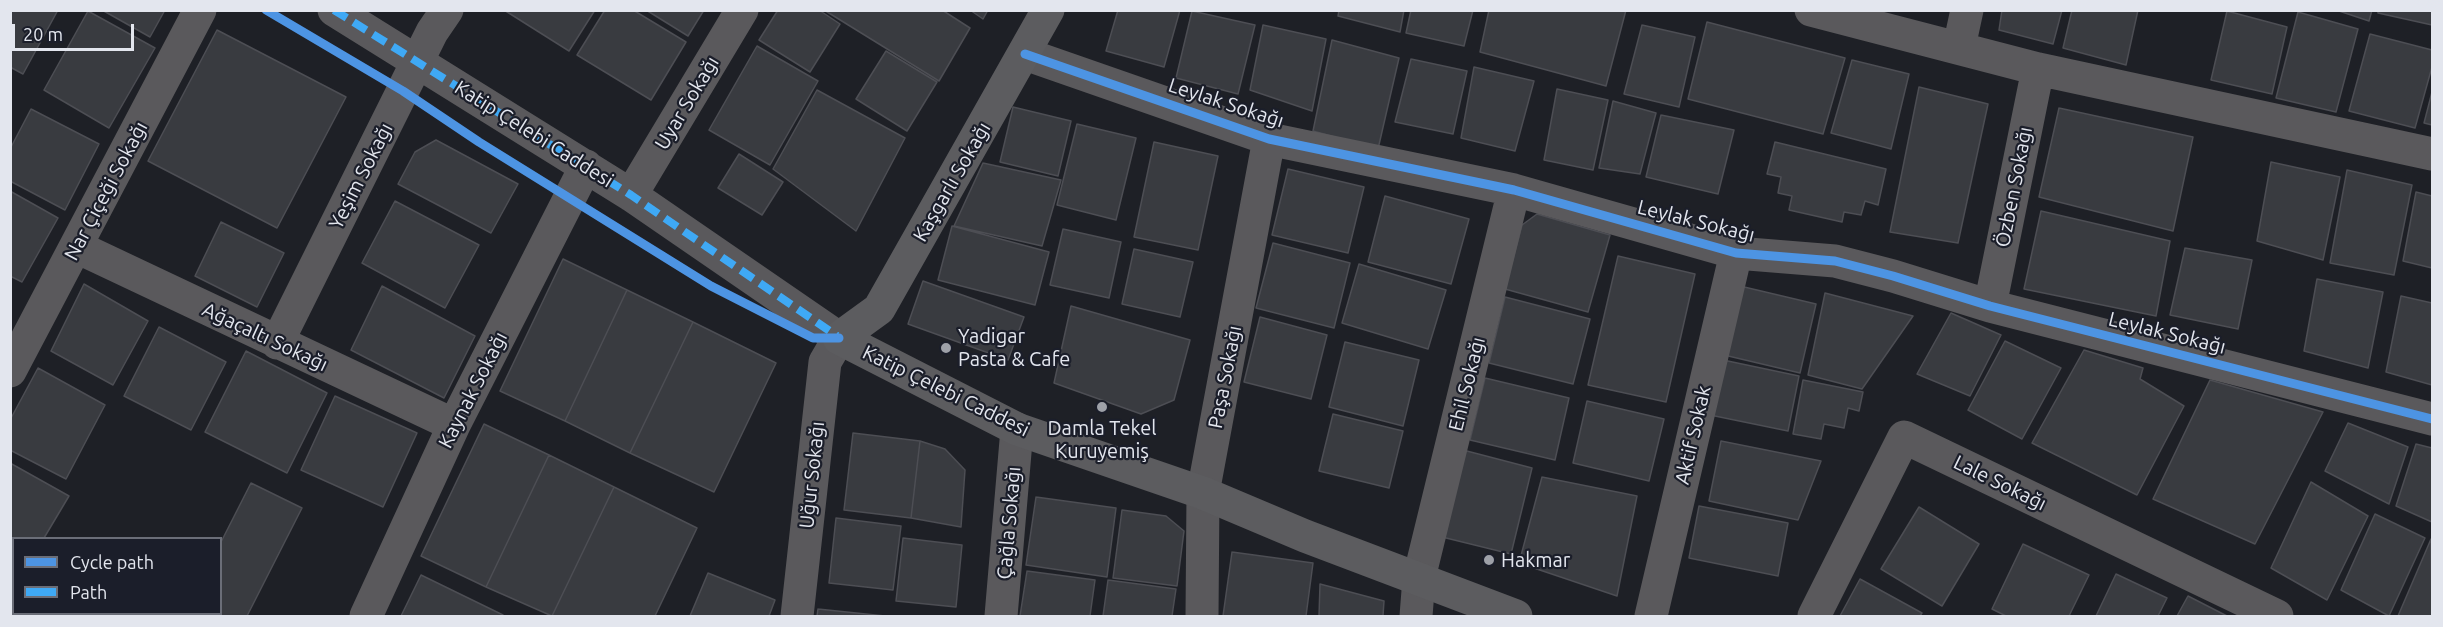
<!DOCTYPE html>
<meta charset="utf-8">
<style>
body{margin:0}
#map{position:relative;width:2443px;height:627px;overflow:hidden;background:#1e2026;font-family:Ubuntu,sans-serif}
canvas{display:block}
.frame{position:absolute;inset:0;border:12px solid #e3e6ee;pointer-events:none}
.legend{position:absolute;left:12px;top:537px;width:210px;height:78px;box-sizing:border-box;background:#1b1e2a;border:2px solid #6b6e78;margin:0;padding:8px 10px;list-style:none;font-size:18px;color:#e3e6ee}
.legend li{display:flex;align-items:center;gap:12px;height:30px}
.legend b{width:30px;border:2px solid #6b6e78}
.scale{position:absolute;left:12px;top:24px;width:122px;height:27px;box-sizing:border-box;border:3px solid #e3e6ee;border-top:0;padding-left:8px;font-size:18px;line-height:21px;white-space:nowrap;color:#e3e6ee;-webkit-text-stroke:4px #1b1e2a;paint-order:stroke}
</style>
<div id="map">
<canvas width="2443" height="627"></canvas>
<div class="frame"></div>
<ul class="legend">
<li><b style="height:8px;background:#4d94e3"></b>Cycle path</li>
<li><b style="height:8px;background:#3fa9f5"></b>Path</li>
</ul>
<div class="scale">20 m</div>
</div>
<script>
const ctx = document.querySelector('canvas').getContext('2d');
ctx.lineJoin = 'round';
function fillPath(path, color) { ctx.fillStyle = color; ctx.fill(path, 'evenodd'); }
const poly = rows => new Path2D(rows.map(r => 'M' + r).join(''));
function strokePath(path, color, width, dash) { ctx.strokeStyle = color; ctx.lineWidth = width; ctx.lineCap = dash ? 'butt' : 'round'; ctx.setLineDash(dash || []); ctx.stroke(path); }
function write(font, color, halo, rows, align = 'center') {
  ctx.font = font + ' Ubuntu,sans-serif'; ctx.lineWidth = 4.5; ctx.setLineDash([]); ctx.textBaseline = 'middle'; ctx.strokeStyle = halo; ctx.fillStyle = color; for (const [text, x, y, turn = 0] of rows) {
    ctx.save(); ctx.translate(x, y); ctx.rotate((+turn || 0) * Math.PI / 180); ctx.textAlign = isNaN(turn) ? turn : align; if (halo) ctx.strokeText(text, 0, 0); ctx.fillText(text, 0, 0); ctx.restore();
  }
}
const building = poly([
 [10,10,58,10,23,74,10,67,10,10],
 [102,10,165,10,150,37,102,10],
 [504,10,595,10,569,51,504,10],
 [605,10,633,10,686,42,651,100,577,55,605,10],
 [646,10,704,10,688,36,646,10],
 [778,10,819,10,840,24,810,72,759,40,778,10],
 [824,10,942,10,970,28,939,81,824,10],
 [970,10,988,10,983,19,970,10],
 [1118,10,1180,10,1164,67,1106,51,1118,10],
 [1339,10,1404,10,1400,32,1338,16,1339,10],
 [1411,10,1473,10,1464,46,1406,33,1411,10],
 [1489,10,1626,10,1606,86,1480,52,1489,10],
 [2002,10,2062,10,2053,44,1999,30,2002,10],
 [2072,10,2138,10,2126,65,2063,48,2072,10],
 [2336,10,2372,10,2369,21,2336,10],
 [2378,10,2432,10,2432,25,2378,13,2378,10],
 [88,11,155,48,109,128,44,90,88,11],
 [1192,11,1255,25,1238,94,1176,78,1192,11],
 [2227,11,2287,27,2272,94,2211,80,2227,11],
 [2298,12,2358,29,2336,112,2276,98,2298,12],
 [1707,22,1845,58,1823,134,1688,99,1707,22],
 [1263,25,1326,39,1312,111,1250,90,1263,25],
 [1642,25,1695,37,1679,107,1624,94,1642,25],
 [217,30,346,97,277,228,148,161,217,30],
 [2370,34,2432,50,2432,67,2415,128,2349,111,2370,34],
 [1332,40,1399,58,1378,149,1313,131,1332,40],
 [757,46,818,81,770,165,709,130,757,46],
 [886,51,937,82,907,131,856,99,886,51],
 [1411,59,1467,71,1453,134,1395,122,1411,59],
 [1852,60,1909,74,1891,149,1831,133,1852,60],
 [1474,67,1534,81,1515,151,1461,138,1474,67],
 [1919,87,1988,104,1958,243,1890,232,1919,87],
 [1557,89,1608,100,1593,170,1544,160,1557,89],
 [817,90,905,138,856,231,773,169,817,90],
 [2432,92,2432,125,2424,123,2432,92],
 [1613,101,1656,113,1640,174,1599,168,1613,101],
 [1013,107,1071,121,1058,176,1000,162,1013,107],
 [2059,108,2193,137,2173,231,2039,197,2059,108],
 [31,109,99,144,65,210,10,181,10,149,31,109],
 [1661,115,1734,130,1718,194,1646,177,1661,115],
 [1077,124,1136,138,1116,220,1057,205,1077,124],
 [436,140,518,184,491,233,398,184,415,152,436,140],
 [1154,142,1218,156,1198,250,1134,237,1154,142],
 [1775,142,1886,169,1878,205,1865,201,1861,215,1844,212,1842,222,1789,210,1792,196,1778,193,1781,177,1767,174,1775,142],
 [739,154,783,182,762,215,718,188,739,154],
 [2271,162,2340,177,2323,260,2257,241,2271,162],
 [983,163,1061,180,1042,246,954,226,983,163],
 [1288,169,1364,187,1348,253,1272,235,1288,169],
 [2347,170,2412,185,2394,275,2330,263,2347,170],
 [10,191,58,218,22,282,10,276,10,191],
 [2416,192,2432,196,2432,268,2403,261,2416,192],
 [1385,196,1469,219,1451,284,1368,262,1385,196],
 [395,201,479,245,445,308,362,263,395,201],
 [2041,211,2170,241,2156,316,2024,289,2041,211],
 [1537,214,1610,235,1588,312,1505,289,1522,225,1537,214],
 [221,222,284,253,257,307,195,276,221,222],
 [952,226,1049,252,1035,305,938,280,952,226],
 [1063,229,1121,242,1109,298,1050,285,1063,229],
 [1273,243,1350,263,1334,328,1256,308,1273,243],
 [2185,248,2252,260,2238,329,2170,315,2185,248],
 [1134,249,1193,262,1180,317,1122,304,1134,249],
 [1618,256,1695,274,1666,402,1588,385,1618,256],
 [563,259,627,290,565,421,500,391,563,259],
 [1359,264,1446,290,1428,349,1342,323,1359,264],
 [2317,279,2383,292,2368,368,2304,351,2317,279],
 [923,281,1024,317,1008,360,908,324,923,281],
 [84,284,148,321,113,385,51,351,84,284],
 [382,286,475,336,444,398,351,350,382,286],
 [1740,286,1816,304,1800,373,1724,355,1740,286],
 [627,290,693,322,630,453,565,421,627,290],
 [1825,293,1913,316,1862,389,1808,375,1825,293],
 [2401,296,2432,303,2432,385,2386,372,2401,296],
 [1505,297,1590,319,1573,384,1489,363,1505,297],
 [1071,306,1190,340,1174,400,1141,414,1054,383,1071,306],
 [1951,313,2001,335,1970,396,1917,374,1951,313],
 [1260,317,1327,335,1311,399,1244,382,1260,317],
 [693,322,776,363,714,492,630,453,693,322],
 [159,327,226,362,191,430,124,396,159,327],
 [2005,341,2061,368,2022,439,1968,410,2005,341],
 [1345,342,1419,360,1403,426,1329,407,1345,342],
 [2084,350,2143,368,2140,379,2184,406,2137,495,2032,443,2084,350],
 [246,351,327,393,287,473,205,432,246,351],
 [1723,360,1799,376,1788,431,1710,415,1723,360],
 [38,368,105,405,66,479,10,450,10,420,38,368],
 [1485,378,1569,398,1555,460,1470,440,1485,378],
 [1803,380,1863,392,1859,411,1848,408,1844,428,1824,424,1821,439,1793,434,1803,380],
 [2210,380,2323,412,2255,544,2153,499,2210,380],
 [335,396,417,433,383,507,301,470,335,396],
 [1587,401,1664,419,1649,481,1573,463,1587,401],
 [1333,414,1403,431,1389,488,1319,471,1333,414],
 [2348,423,2408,447,2389,504,2325,471,2348,423],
 [484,424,549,455,486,587,421,556,484,424],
 [853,433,920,441,911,518,844,510,853,433],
 [920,441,945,449,965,470,961,527,911,518,920,441],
 [1721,441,1821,461,1798,520,1709,501,1721,441],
 [2416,444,2432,448,2432,522,2396,506,2416,444],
 [1463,450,1532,468,1511,554,1442,537,1463,450],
 [549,455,614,487,552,616,486,587,549,455],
 [10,463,69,496,44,538,14,538,14,551,10,549,10,463],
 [1542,477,1637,496,1617,596,1519,563,1542,477],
 [2311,482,2368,516,2327,600,2271,568,2311,482],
 [251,483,302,508,247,616,184,616,186,614,220,614,220,544,251,483],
 [614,487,697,528,655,616,552,616,614,487],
 [1036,497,1116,508,1107,577,1026,565,1036,497],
 [1699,506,1788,523,1778,576,1689,558,1699,506],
 [1919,507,1979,544,1942,606,1881,569,1919,507],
 [1122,510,1166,516,1184,531,1177,586,1113,578,1122,510],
 [2375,514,2425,538,2389,616,2341,590,2375,514],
 [836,518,901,526,893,590,829,583,836,518],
 [903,538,962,545,956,607,896,601,903,538],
 [2431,539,2432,616,2398,616,2431,539],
 [2023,544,2089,575,2069,616,2006,616,1992,609,2023,544],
 [1232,552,1313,563,1306,616,1223,616,1232,552],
 [1027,571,1095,580,1090,616,1020,616,1027,571],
 [708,573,775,600,769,616,690,616,708,573],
 [2116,574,2167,598,2158,616,2096,616,2116,574],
 [421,575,503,615,502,616,401,616,421,575],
 [1860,579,1922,613,1920,616,1840,616,1860,579],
 [1108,580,1176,589,1172,616,1103,616,1108,580],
 [1320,584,1384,601,1383,616,1319,616,1320,584],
 [2188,596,2227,616,2177,616,2188,596],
 [818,609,885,616,817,616,818,609]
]);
fillPath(building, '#393b40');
strokePath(building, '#4d4e54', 1.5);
strokePath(poly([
 [334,10,631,195,839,338,825,362,797,616],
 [1811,10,2038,69,2432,154],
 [1959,47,1967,10],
 [1025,54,1269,139,1514,190,1736,253,1835,261,1893,276,1990,306,2432,419],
 [631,195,742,10],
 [77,247,454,425],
 [1990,306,2038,69],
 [277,343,432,32,447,10],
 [10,371,200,10],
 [366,616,454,425,586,166],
 [1001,616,1017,429],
 [1202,616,1203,493,1269,139],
 [1416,616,1419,578,1514,190],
 [1651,616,1736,253],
 [1814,616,1904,437,2277,616]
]), '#5a595c', 33);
strokePath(poly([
 [1048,10,879,309,839,338,1017,429,1203,493,1305,536,1516,616]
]), '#5c5c5f', 33);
strokePath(poly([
 [334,10,631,195,837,336]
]), '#3fa9f5', 8, [15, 8]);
strokePath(poly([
 [266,10,403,91,479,142,711,286,813,338,839,338],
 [1025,54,1269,139,1514,190,1736,253,1835,261,1893,276,1990,306,2432,419]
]), '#4d94e3', 9);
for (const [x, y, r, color] of [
 [946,348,6,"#9ea1a8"],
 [1102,407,6,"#9ea1a8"],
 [1489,560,6,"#9ea1a8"]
]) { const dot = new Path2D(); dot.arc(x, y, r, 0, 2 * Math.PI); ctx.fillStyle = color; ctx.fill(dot); strokePath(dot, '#1b1e2a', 2); }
write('20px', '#e3e6ee', '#1b1e2a', [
 ["Uyar Sokağı",687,103,-59],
 ["Leylak Sokağı",1226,103,18],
 ["Katip Çelebi Caddesi",534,134,32],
 ["Yeşim Sokağı",361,176,-63],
 ["Kaşgarlı Sokağı",952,182,-60],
 ["Özben Sokağı",2014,187,-79],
 ["Nar Çiçeği Sokağı",106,191,-62],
 ["Leylak Sokağı",1696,221,14],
 ["Leylak Sokağı",2167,333,14],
 ["Ağaçaltı Sokağı",265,337,25],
 ["Paşa Sokağı",1225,377,-79],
 ["Ehil Sokağı",1467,384,-76],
 ["Kaynak Sokağı",473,390,-63],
 ["Katip Çelebi Caddesi",946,391,26],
 ["Aktif Sokak",1693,435,-77],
 ["Uğur Sokağı",812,475,-84],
 ["Lale Sokağı",2000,483,26],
 ["Çağla Sokağı",1009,523,-85]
]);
write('20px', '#e3e6ee', '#1b1e2a', [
 ["Yadigar",958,336],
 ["Pasta & Cafe",958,359],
 ["Damla Tekel",1102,428,"center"],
 ["Kuruyemiş",1102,451,"center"],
 ["Hakmar",1501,560]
], 'left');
</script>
